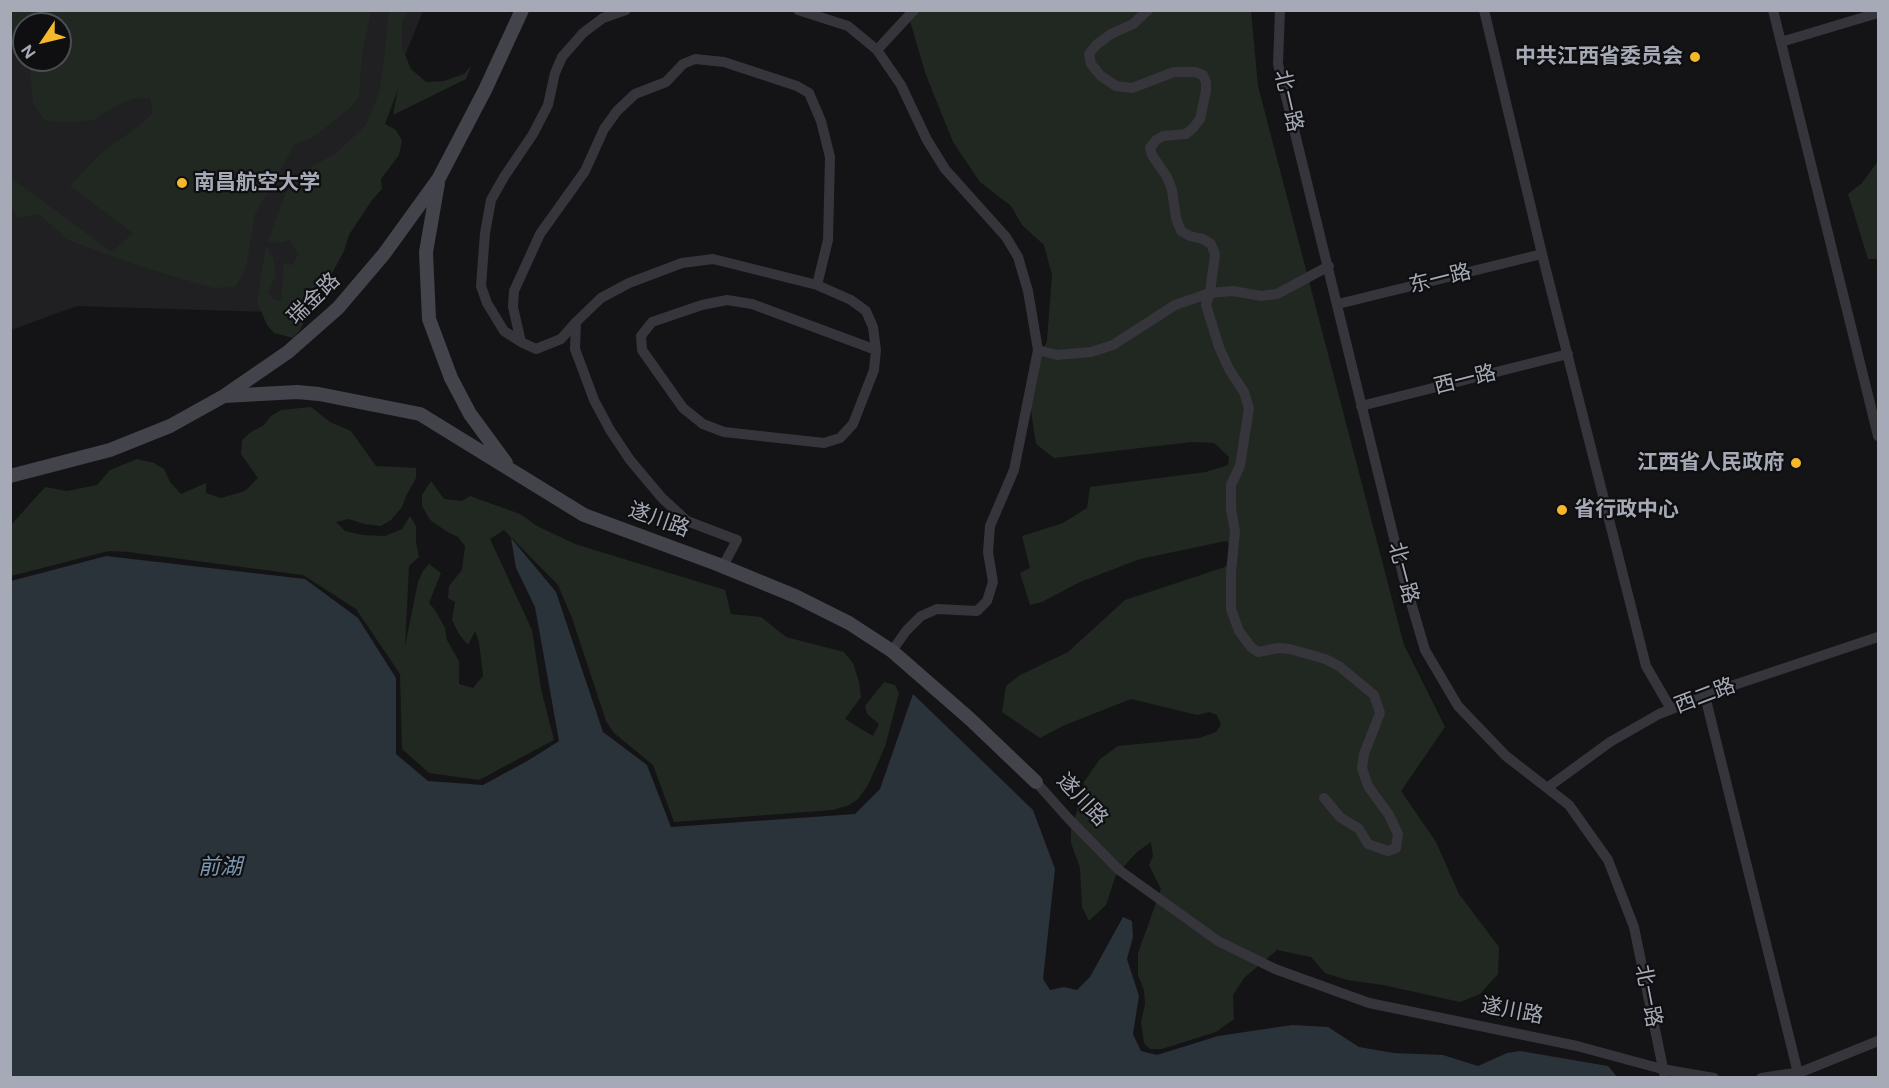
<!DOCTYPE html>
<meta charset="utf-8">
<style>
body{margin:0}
#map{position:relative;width:1889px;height:1088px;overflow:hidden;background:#141416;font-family:Figtree,sans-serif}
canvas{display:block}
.frame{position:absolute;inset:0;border:12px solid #a5aab6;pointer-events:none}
.north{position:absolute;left:12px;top:12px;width:60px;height:60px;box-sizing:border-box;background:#0f0f11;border:2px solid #4b4d53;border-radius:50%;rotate:235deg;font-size:16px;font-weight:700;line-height:24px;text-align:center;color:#a5aab6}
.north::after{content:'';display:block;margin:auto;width:21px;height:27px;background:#f6b82b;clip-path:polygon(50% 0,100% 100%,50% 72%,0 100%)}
</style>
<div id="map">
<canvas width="1889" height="1088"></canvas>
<div class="frame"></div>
<div class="north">N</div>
</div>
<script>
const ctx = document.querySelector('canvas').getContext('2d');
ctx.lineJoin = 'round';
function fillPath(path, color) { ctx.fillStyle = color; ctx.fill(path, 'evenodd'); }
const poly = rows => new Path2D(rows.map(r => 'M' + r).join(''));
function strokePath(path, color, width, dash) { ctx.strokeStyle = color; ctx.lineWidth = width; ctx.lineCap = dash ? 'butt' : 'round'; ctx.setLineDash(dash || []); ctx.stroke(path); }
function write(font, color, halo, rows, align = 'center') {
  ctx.font = font + ' Figtree,"Noto Sans SC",sans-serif'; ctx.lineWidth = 4.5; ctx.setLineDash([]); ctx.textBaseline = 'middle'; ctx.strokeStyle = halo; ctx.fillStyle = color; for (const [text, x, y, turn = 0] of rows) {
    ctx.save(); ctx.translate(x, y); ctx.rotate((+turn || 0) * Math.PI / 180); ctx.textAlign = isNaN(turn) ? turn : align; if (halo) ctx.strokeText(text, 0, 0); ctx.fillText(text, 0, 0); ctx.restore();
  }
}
fillPath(poly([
 [10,11,423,11,301,313,77,306,11,330],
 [24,24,60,24,60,60,24,60]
]), '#202023');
fillPath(poly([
 [11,10,371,10,371,11,362,54,359,97,350,108,312,138,295,144,255,214,246,268,235,287,213,288,139,266,68,240,39,214,19,218,11,207,11,178,112,252,133,233,70,186,101,153,139,126,153,113,150,98,132,99,114,107,94,120,72,122,46,121,33,104,30,69,40,60,60,60,60,24,24,24,24,51,11,53],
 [390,11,407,11,402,23,402,48,411,69,426,82,444,81,464,74,471,66,466,79,393,115,398,89,385,124,396,130,402,141,399,155,381,179,382,189,372,200,349,235,344,251,329,279,331,288,320,292,300,330,293,338,274,333,267,325,257,302,266,246,273,258,276,275,268,292,273,299,281,301,284,267,281,263,293,265,298,254,290,240,278,243,268,241,286,193,312,166,334,155,360,131,368,121,379,92,384,62,388,16],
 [907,11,1251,11,1258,86,1404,645,1445,727,1401,791,1436,842,1459,894,1499,947,1498,974,1480,994,1460,1002,1383,985,1347,980,1325,973,1311,957,1277,950,1244,978,1233,995,1234,1019,1216,1032,1162,1049,1150,1049,1144,1043,1141,1022,1145,1004,1144,990,1138,975,1138,953,1161,889,1149,865,1153,856,1151,842,1137,852,1116,875,1106,905,1089,921,1082,907,1080,868,1071,843,1071,829,1081,799,1084,782,1100,759,1118,746,1199,738,1216,732,1221,725,1217,715,1209,712,1197,715,1131,699,1065,725,1040,738,1002,712,1006,686,1020,675,1068,652,1125,600,1225,567,1233,558,1233,547,1226,541,1140,559,1080,582,1042,602,1030,605,1020,573,1030,568,1022,536,1063,523,1087,508,1090,487,1206,472,1228,465,1229,457,1214,443,1192,442,1054,458,1036,444,1027,385,1047,341,1052,275,1044,245,1022,225,1011,206,980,182,953,142,926,75],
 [1878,161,1878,259,1868,259,1848,194,1862,183],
 [311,407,330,422,351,431,376,466,416,468,416,478,406,496,402,507,391,520,381,526,364,524,349,519,336,522,345,531,362,535,385,536,402,529,410,516,416,526,416,542,419,557,409,566,405,646,418,582,423,571,429,564,441,573,429,603,435,610,445,628,447,640,459,661,459,684,473,688,483,676,479,642,475,631,468,645,459,634,452,620,455,602,448,598,449,586,462,570,465,546,458,537,446,531,430,520,422,506,422,495,431,481,444,499,462,501,470,496,520,514,537,526,575,544,725,590,731,614,761,617,786,637,844,652,853,663,859,682,861,697,845,719,873,736,879,724,867,714,865,706,884,682,895,685,899,693,885,747,868,785,858,799,849,805,833,810,674,822,653,765,614,733,606,721,572,618,558,585,504,530,490,539,532,630,541,689,554,740,479,780,429,773,402,749,400,674,356,609,303,575,128,552,109,551,11,576,11,525,45,487,67,491,97,485,110,470,137,459,154,463,164,469,170,482,181,494,206,483,206,493,221,498,245,491,258,478,241,454,242,440,251,432,264,425,271,416,281,410]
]), '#202821');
fillPath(poly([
 [511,538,556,592,603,732,647,765,671,827,855,814,880,789,913,694,1033,810,1055,869,1043,979,1050,990,1064,987,1077,990,1090,977,1123,917,1132,921,1133,937,1127,959,1139,996,1133,1034,1141,1051,1157,1055,1218,1036,1292,1025,1328,1027,1359,1047,1394,1053,1443,1055,1478,1066,1507,1053,1520,1051,1608,1066,1617,1077,11,1077,11,581,106,556,305,579,358,618,396,678,396,754,428,781,483,785,529,760,559,741,535,607,516,568]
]), '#2a323a');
strokePath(poly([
 [626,10,603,18,583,33,562,57,555,73,548,105,533,134,504,177,491,200,485,233,481,286,487,303,504,331,521,342,536,349,561,339,576,322,575,349,594,400,610,430,630,460,662,498,687,521,737,540,723,566],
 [798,10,848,26,877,50,901,85,927,140,945,169,1006,237,1018,257,1028,291,1038,350,1014,470,990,526,988,552,993,582,987,601,977,611,937,609,921,616,906,631,892,651],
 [1148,10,1133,24,1111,34,1096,45,1089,54,1091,64,1101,76,1116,86,1132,88,1174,72,1195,72,1203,75,1206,82,1206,91,1200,119,1193,128,1186,134,1163,136,1156,140,1150,148,1152,155,1167,177,1172,190,1176,218,1181,231,1190,236,1203,239,1211,244,1215,254,1210,293,1206,305,1219,347,1229,369,1244,392,1249,408,1240,466,1231,485,1231,509,1235,531,1231,573,1231,609,1239,631,1251,647,1258,652,1278,648,1290,649,1325,659,1339,666,1374,695,1380,713,1364,754,1362,768,1368,786,1389,815,1398,834,1396,848,1388,851,1368,844,1359,829,1340,817,1324,798],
 [1280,10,1278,64,1404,579,1425,650,1458,706,1506,756,1569,805,1608,860,1634,927,1665,1078],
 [1484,10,1542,254,1646,666,1671,709],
 [1773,10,1878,436],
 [1781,42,1878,13],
 [877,50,914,10],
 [1338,304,1542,254],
 [576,322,601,298,629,283,682,263,713,259,817,285,851,300,866,311,873,327,876,350,874,370,853,424,840,438,824,443,724,432,703,424,683,408,642,350,641,336,652,322,702,305,727,300,752,304,876,350],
 [521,342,513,307,514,291,540,234,585,171,604,129,617,111,635,94,666,82,683,64,695,59,724,62,797,86,809,93,821,121,830,157,828,240,817,285],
 [1038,350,1057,355,1091,352,1113,345,1175,305,1210,293,1233,291,1261,296,1277,294,1329,266],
 [1361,406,1568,354],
 [1705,696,1798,1073],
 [1036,782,1068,818,1119,870,1218,941,1275,969,1369,1003,1577,1046,1662,1069,1714,1078],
 [1547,788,1610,742,1659,714,1728,687,1878,637],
 [1761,1078,1801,1072,1878,1041]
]), '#35353b', 10);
strokePath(poly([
 [438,183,426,252,429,319,451,378,470,414,506,463],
 [224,396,297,392,319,394,420,414,584,515,717,564,795,596,849,623,892,651,970,719,1036,782],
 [10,476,110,450,170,426,224,396,288,352,338,308,384,254,439,178,485,90,522,10]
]), '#43444b', 14);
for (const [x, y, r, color] of [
 [1695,57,6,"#f6b82b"],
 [182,183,6,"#f6b82b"],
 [1796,463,6,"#f6b82b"],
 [1562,510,6,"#f6b82b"]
]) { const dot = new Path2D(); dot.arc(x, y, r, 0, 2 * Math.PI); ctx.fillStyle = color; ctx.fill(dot); strokePath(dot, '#0f0f11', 2); }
write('bold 21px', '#a5aab6', '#0f0f11', [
 ["中共江西省委员会",1683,57],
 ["南昌航空大学",194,183,"left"],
 ["江西省人民政府",1784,463],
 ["省行政中心",1574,510,"left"]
], 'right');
write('21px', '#a5aab6', '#0f0f11', [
 ["北一路",1288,101,77],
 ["东一路",1440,279,-14],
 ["瑞金路",314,299,-44],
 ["西一路",1465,380,-14],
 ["遂川路",659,520,20],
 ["北一路",1403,573,75],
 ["西二路",1705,696,-21],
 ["遂川路",1082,800,47],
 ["北一路",1648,996,79],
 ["遂川路",1512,1011,11]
]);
write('italic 22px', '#7b97b2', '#0f0f11', [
 ["前湖",220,868]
]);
</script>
